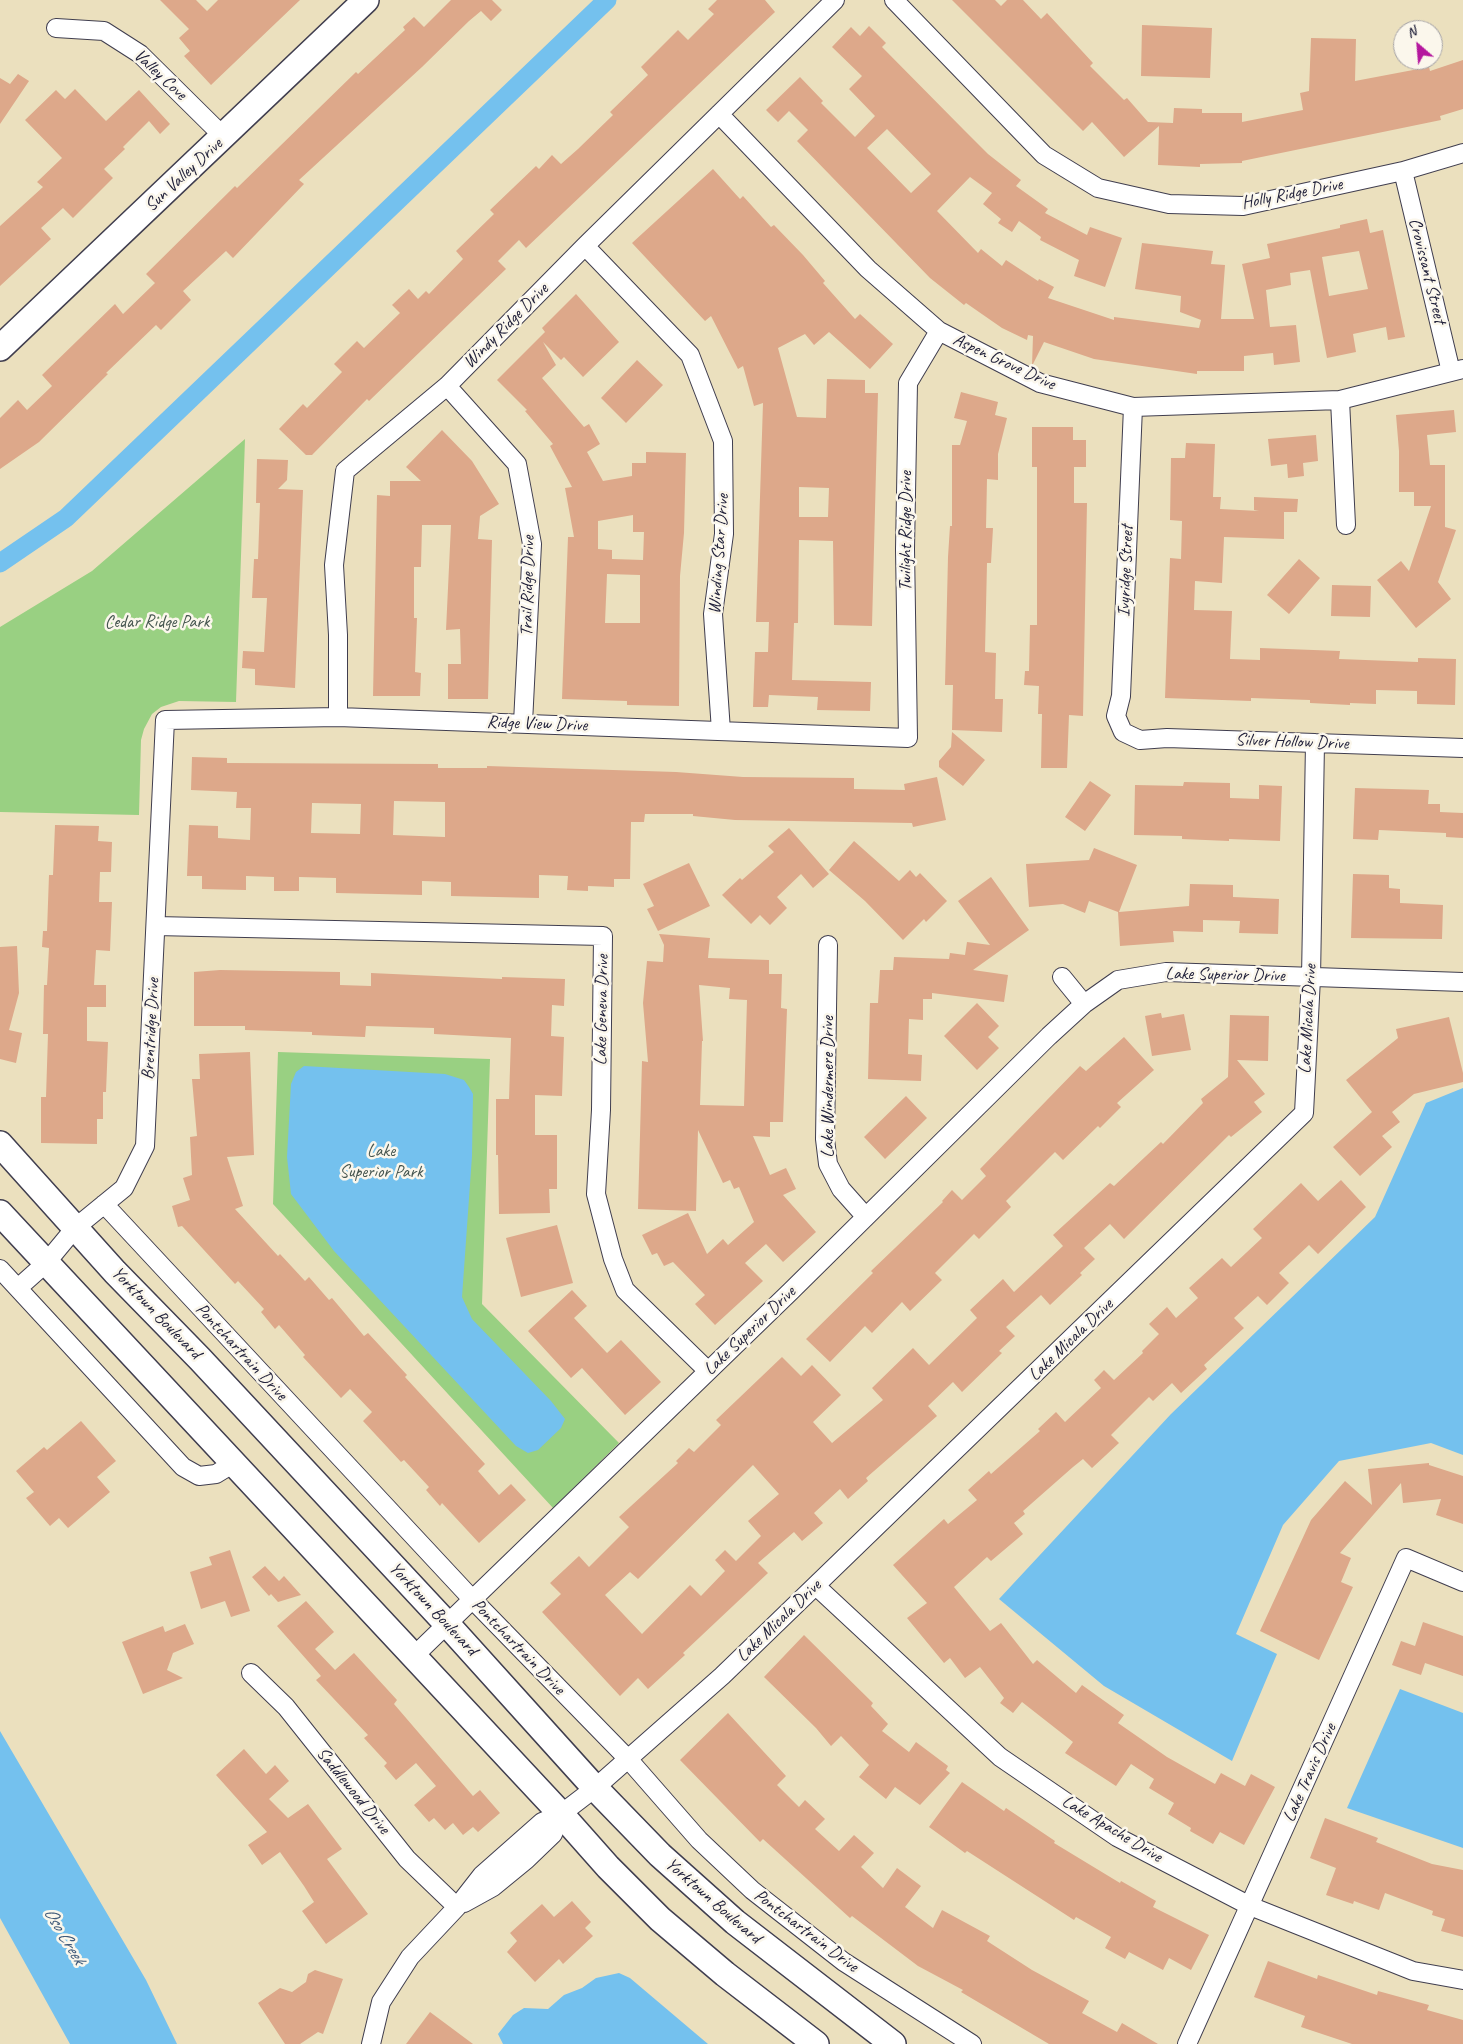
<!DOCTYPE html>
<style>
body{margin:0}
#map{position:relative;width:1463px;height:2044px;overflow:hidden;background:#ebe0be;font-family:Caveat,sans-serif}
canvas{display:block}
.north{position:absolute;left:1393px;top:20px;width:50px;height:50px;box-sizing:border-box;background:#fbf7ec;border:1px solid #a4a2a5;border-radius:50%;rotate:333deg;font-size:14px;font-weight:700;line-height:20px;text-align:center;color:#22223b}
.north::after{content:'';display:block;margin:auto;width:18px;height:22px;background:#b5179e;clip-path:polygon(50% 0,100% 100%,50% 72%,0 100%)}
</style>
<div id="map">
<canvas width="1463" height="2044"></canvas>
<div class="north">N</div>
</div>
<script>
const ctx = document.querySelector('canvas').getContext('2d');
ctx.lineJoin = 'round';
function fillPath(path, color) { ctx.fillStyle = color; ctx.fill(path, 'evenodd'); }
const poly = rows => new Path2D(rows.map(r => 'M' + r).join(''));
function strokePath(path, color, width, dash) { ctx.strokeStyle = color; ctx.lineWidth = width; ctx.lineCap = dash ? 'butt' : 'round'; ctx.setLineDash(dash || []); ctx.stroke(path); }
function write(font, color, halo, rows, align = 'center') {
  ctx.font = font + ' Caveat,sans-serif'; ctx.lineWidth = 5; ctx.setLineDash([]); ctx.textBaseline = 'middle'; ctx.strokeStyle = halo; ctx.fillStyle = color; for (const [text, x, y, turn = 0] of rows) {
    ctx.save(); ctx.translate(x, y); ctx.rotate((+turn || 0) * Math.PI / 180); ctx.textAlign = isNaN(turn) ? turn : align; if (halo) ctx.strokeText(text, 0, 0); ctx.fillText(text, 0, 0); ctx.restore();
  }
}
fillPath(poly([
 [245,439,236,702,179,701,161,707,152,714,144,729,141,740,139,815,0,812,0,627,92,571],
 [278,1052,490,1059,482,1304,619,1443,553,1508,273,1204]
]), '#99d082');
fillPath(poly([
 [304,1066,445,1074,464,1080,469,1087,473,1094,472,1156,462,1297,472,1319,551,1401,565,1419,561,1428,538,1450,528,1453,516,1446,334,1251,291,1194,287,1157,291,1084,296,1072],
 [1463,1088,1463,1455,1431,1443,1339,1461,1283,1525,1236,1634,1277,1654,1232,1761,1104,1686,999,1599,1171,1414,1375,1217,1426,1103],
 [1400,1689,1463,1713,1463,1848,1347,1808],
 [0,1731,146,1980,177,2044,70,2044,0,1918],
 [619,1973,630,1978,708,2044,503,2044,498,2034,513,2015,524,2008,548,2009,564,1995,582,1988,596,1978]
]), '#74c1ee');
strokePath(poly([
 [0,563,66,518,607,0]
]), '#74c1ee', 19);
fillPath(poly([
 [160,0,196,0,207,11,218,0,300,0,211,85,184,56,190,51,179,38,189,29],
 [451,0,492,0,502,10,491,21,481,11,469,21,422,67,299,180,304,184,233,258,226,251,183,291,191,300,161,330,156,325,106,373,108,374,39,442,0,469,0,418,18,400,27,410,52,386,42,375,115,304,123,314,155,283,146,274,235,186,237,188,356,72,358,74,405,30,403,27,414,17,424,27],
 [717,0,765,0,775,12,526,248,519,240,498,261,506,269,369,401,367,399,312,455,306,455,279,429,303,404,307,408,342,372,334,364,357,341,364,348,400,313,392,305,409,289,418,299,426,291,429,294,463,259,456,251,494,214,490,210,536,166,539,169,552,155,561,164,578,149,613,115,610,112,648,75,641,67,678,30,688,40,714,14,708,9],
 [952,0,995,0,1001,6,1007,0,1023,0,1041,19,1047,13,1093,63,1090,66,1124,100,1127,98,1148,122,1173,123,1174,108,1202,109,1202,113,1242,113,1242,122,1303,110,1300,93,1309,91,1311,38,1356,39,1355,81,1429,67,1430,71,1463,60,1463,109,1440,116,1441,120,1242,161,1242,163,1200,164,1200,167,1158,165,1159,126,1124,157,1092,122,1083,131],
 [1142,25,1212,28,1210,78,1141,76],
 [869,26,886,43,882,47,964,130,988,154,1021,180,1016,186,1048,209,1045,213,1087,235,1090,227,1122,238,1105,287,1074,276,1079,260,1040,240,1041,237,1019,221,1012,232,998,223,1001,219,983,204,992,193,970,177,937,211,978,253,981,249,1002,266,1006,260,1038,281,1039,279,1054,287,1048,298,1114,320,1114,317,1199,328,1201,320,1180,312,1181,296,1135,289,1142,243,1213,251,1211,264,1225,265,1221,319,1254,319,1242,264,1270,258,1267,244,1340,228,1340,225,1367,219,1370,233,1383,230,1405,337,1388,340,1386,327,1353,334,1356,352,1327,358,1310,270,1290,273,1291,285,1266,290,1270,327,1296,325,1300,362,1274,365,1273,353,1244,356,1244,371,1197,371,1197,374,1094,359,1044,342,1032,366,1033,336,1028,335,1027,340,1002,328,966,303,964,305,930,278,797,141,808,130,789,111,778,122,766,110,800,77,823,101,821,103,855,137,875,116,849,89,862,76,832,47,851,27,860,36],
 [887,129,931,174,911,193,867,148],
 [1359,251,1368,289,1329,296,1322,257],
 [18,74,29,81,0,124,0,78,10,84],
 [75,89,106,121,139,90,170,124,160,134,149,121,123,147,125,149,104,169,113,178,73,218,63,208,41,228,51,239,0,286,0,226,43,187,37,182,62,158,25,120,56,90,65,99],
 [713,169,740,199,743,196,771,227,774,225,803,255,825,281,823,283,855,319,860,314,893,344,870,369,829,332,814,345,805,334,778,348,797,417,826,418,827,379,865,380,865,393,878,393,872,626,834,625,833,541,799,540,798,623,794,623,792,680,871,682,870,711,817,710,818,697,769,695,768,707,753,707,755,652,768,652,769,622,756,622,763,403,754,406,743,366,738,369,711,316,705,321,632,243],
 [799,487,829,488,828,517,799,517],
 [576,294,619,342,583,377,564,357,561,360,543,342,556,365,542,378,584,427,589,424,600,444,587,452,603,481,632,476,632,463,646,463,646,452,686,453,684,533,680,576,679,706,627,705,627,701,562,699,568,537,574,537,565,488,572,487,550,446,553,444,525,411,527,410,497,380,545,332,542,328],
 [633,515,633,532,644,532,643,560,612,559,612,550,598,549,598,521],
 [607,574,640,575,640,623,605,623],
 [637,360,663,385,626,423,601,398],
 [961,392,998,402,995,415,1007,418,998,454,998,480,987,479,986,528,993,528,991,563,987,563,985,652,996,653,995,699,1003,699,1002,732,952,730,953,685,945,685,948,557,950,526,952,526,952,445,960,445,967,421,954,418],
 [1454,410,1456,432,1427,435,1430,465,1445,465,1445,527,1456,530,1438,582,1451,599,1416,628,1377,580,1401,561,1409,571,1431,506,1414,506,1414,492,1399,492,1399,451,1396,415],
 [1032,427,1073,427,1073,440,1086,440,1086,467,1074,467,1074,503,1087,503,1083,716,1069,715,1067,768,1041,768,1042,714,1038,714,1039,686,1024,685,1025,671,1029,671,1030,625,1037,625,1037,467,1032,467],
 [442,430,472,461,499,504,480,516,478,539,492,540,488,699,448,699,448,664,461,664,460,629,446,630,451,525,422,525,421,567,414,567,414,618,417,618,415,672,421,673,420,696,373,696,377,495,390,496,390,481,421,481,406,467],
 [1316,435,1318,461,1303,463,1304,476,1288,478,1287,464,1271,466,1268,439],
 [1186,443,1215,444,1213,497,1221,497,1220,509,1259,511,1254,510,1254,497,1298,499,1297,512,1284,512,1284,539,1224,537,1222,583,1195,581,1194,610,1232,611,1230,659,1260,660,1260,648,1340,651,1339,659,1418,662,1418,658,1456,659,1455,705,1417,704,1417,691,1376,690,1376,704,1350,703,1350,705,1310,703,1310,700,1251,698,1251,701,1165,698,1170,558,1181,559,1182,521,1170,520,1171,458,1185,458],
 [257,459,288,460,287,480,278,489,303,490,295,688,255,685,255,669,242,668,243,651,264,652,267,598,252,598,254,559,258,559,260,503,256,503],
 [1299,559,1320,578,1289,614,1267,595],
 [1332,585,1371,586,1370,617,1331,616],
 [952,732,985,760,963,786,939,767,939,761,951,747],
 [192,757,227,758,227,763,438,764,438,768,487,768,487,766,676,772,743,777,854,778,854,789,905,790,904,784,937,777,946,820,913,827,912,823,735,820,693,816,693,814,645,814,644,822,631,822,630,879,614,879,614,887,588,886,588,891,567,890,568,876,539,875,539,898,451,896,451,882,422,881,422,895,336,893,336,878,299,877,299,891,274,891,274,877,246,876,246,890,202,889,202,876,187,876,189,825,218,826,218,838,250,840,251,808,236,808,237,792,191,790],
 [394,801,445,802,445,837,393,835],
 [312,803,361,804,360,834,311,833],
 [1090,781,1111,795,1085,831,1065,817],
 [1184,782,1230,783,1230,798,1259,799,1259,785,1282,786,1280,841,1229,839,1229,841,1182,839,1182,836,1134,835,1135,785,1183,786],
 [1355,788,1429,790,1428,804,1440,804,1440,812,1463,813,1463,838,1446,837,1446,833,1379,830,1378,840,1353,839],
 [55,825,99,826,98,841,112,842,111,872,100,872,99,902,112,902,110,951,96,950,94,985,106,985,106,1007,87,1007,87,1041,108,1042,106,1092,103,1092,103,1119,97,1119,97,1144,41,1143,41,1097,46,1097,48,1034,43,1034,44,985,47,985,49,948,42,947,43,931,47,931,49,875,53,875],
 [789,828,829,874,813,888,801,874,777,897,787,908,770,925,760,915,751,924,722,895,740,878,742,880,774,852,768,846],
 [854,841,899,881,910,870,916,877,920,873,947,901,926,922,924,919,903,940,865,901,829,870],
 [1094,848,1137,865,1119,912,1189,906,1190,884,1233,885,1233,897,1279,899,1278,934,1239,933,1240,921,1203,920,1203,932,1173,931,1174,942,1120,946,1118,912,1089,901,1085,913,1063,904,1029,907,1026,864,1089,860],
 [689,863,710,906,658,931,647,909,654,906,643,884],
 [1353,874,1389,875,1389,888,1400,889,1400,903,1443,905,1442,939,1351,938],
 [991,877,1029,930,973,970,1008,975,1004,1002,932,993,932,999,923,999,923,1020,909,1019,908,1054,922,1055,921,1081,868,1079,870,1003,878,1003,880,970,893,970,894,957,949,959,950,953,965,955,967,942,990,945,958,901],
 [659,934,710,938,708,958,769,960,769,974,782,974,781,1008,787,1009,783,1122,770,1122,770,1137,753,1136,770,1175,786,1168,796,1189,783,1195,816,1232,783,1262,766,1244,745,1263,763,1281,715,1325,695,1304,705,1295,673,1262,664,1266,657,1253,652,1255,642,1235,688,1213,707,1254,723,1239,728,1245,754,1222,739,1187,734,1189,730,1180,723,1183,698,1130,696,1211,638,1209,642,1061,648,1062,643,1003,647,961,663,962,664,945],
 [699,985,730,988,729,999,747,1000,744,1106,700,1105,702,1041,703,1041],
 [17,946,19,993,9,1030,22,1033,16,1063,0,1059,0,947],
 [220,970,340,972,340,985,371,986,371,973,502,979,502,977,565,979,564,1006,552,1005,551,1036,564,1037,562,1096,535,1095,535,1135,557,1135,557,1189,549,1189,550,1213,499,1214,498,1155,496,1155,496,1099,509,1099,511,1038,434,1034,434,1028,366,1026,365,1037,312,1035,312,1032,245,1030,245,1026,194,1026,194,972],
 [977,1003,999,1026,988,1037,999,1048,977,1070,944,1036],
 [1161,1013,1162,1018,1184,1014,1191,1050,1152,1056,1145,1016],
 [1230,1015,1269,1016,1268,1061,1237,1060,1265,1094,1254,1102,1262,1112,1231,1137,1229,1135,1124,1239,1110,1224,1084,1248,1095,1259,1080,1273,1082,1275,1050,1305,1041,1295,1006,1327,1015,1336,999,1351,1002,1353,962,1392,953,1382,928,1406,937,1416,866,1478,868,1481,848,1499,840,1489,814,1513,823,1523,802,1541,794,1532,758,1563,768,1573,683,1653,685,1655,648,1689,638,1678,620,1696,542,1612,561,1594,550,1583,579,1556,589,1567,629,1527,619,1517,678,1463,676,1461,689,1448,694,1452,721,1425,716,1420,782,1357,801,1376,812,1365,841,1395,813,1422,832,1443,883,1400,872,1388,913,1348,929,1365,977,1318,970,1310,1003,1279,1014,1292,1063,1246,1053,1235,1110,1183,1114,1186,1161,1142,1163,1144,1203,1103,1201,1099,1228,1077],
 [753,1465,779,1494,748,1521,761,1536,736,1561,725,1550,715,1560,725,1571,701,1596,690,1585,642,1634,605,1595,630,1572,638,1579],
 [1449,1017,1463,1073,1463,1082,1414,1094,1392,1112,1400,1122,1382,1136,1392,1147,1360,1176,1333,1147,1372,1112,1346,1080,1398,1038,1396,1029],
 [1124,1037,1154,1070,1117,1103,1121,1107,1100,1128,1098,1126,1063,1160,1055,1152,1006,1201,1011,1207,979,1239,974,1234,935,1273,942,1280,910,1311,902,1302,872,1333,865,1326,830,1362,806,1339,873,1273,871,1271,943,1202,942,1201,952,1190,962,1200,986,1176,980,1169,1080,1066,1086,1071],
 [250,1052,254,1155,227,1157,243,1206,235,1209,278,1256,280,1254,305,1281,309,1277,329,1300,332,1298,364,1336,368,1333,407,1375,405,1377,485,1464,478,1471,499,1495,511,1484,526,1500,479,1543,442,1503,440,1506,426,1490,429,1487,404,1460,401,1462,363,1421,372,1412,350,1389,341,1398,303,1357,305,1355,279,1325,275,1329,261,1312,264,1309,238,1281,235,1284,182,1226,178,1227,172,1206,190,1200,183,1178,192,1175,190,1137,197,1136,192,1079,200,1079,199,1054],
 [906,1096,927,1118,885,1159,864,1137],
 [1341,1180,1366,1207,1318,1254,1309,1245,1279,1273,1289,1283,1267,1305,1258,1296,1234,1318,1244,1328,1204,1365,1207,1369,1181,1393,1172,1383,1153,1401,1149,1397,1111,1435,1119,1443,1092,1468,1083,1459,1073,1467,1023,1511,1025,1514,1014,1523,1023,1534,991,1561,987,1557,954,1587,990,1631,1001,1623,1033,1664,1037,1660,1076,1693,1082,1685,1124,1715,1118,1723,1167,1757,1215,1784,1221,1773,1245,1786,1251,1774,1275,1787,1244,1845,1220,1832,1213,1844,1190,1831,1191,1828,1168,1814,1174,1803,1149,1788,1154,1779,1131,1764,1116,1786,1065,1753,1073,1742,1022,1702,1013,1713,1000,1703,1004,1698,980,1667,965,1678,950,1658,944,1663,907,1618,927,1603,893,1565,944,1519,948,1524,977,1500,968,1490,989,1471,991,1474,1040,1431,1038,1429,1056,1412,1065,1422,1101,1388,1094,1380,1104,1370,1114,1380,1143,1353,1142,1351,1159,1334,1149,1324,1167,1307,1176,1318,1198,1298,1189,1288,1222,1258,1231,1267,1262,1238,1253,1229,1301,1183,1318,1201],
 [557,1225,573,1283,521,1297,506,1238],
 [572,1290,587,1306,574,1318,607,1353,621,1340,661,1382,625,1415,582,1368,571,1378,528,1331],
 [81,1421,116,1461,97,1477,110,1492,68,1528,59,1518,50,1526,26,1498,34,1492,16,1471,44,1447,47,1450],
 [1429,1463,1429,1465,1463,1476,1463,1524,1436,1515,1441,1499,1403,1503,1401,1483,1340,1553,1351,1558,1341,1582,1353,1587,1319,1660,1260,1631,1311,1520,1345,1481,1372,1505,1368,1469],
 [230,1550,250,1611,231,1617,225,1601,201,1609,190,1572,212,1565,209,1557],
 [265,1566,279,1581,284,1576,301,1595,278,1602,271,1594,269,1596,252,1577],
 [306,1601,334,1632,315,1649,335,1670,354,1653,397,1700,394,1704,473,1796,480,1790,500,1813,478,1832,473,1827,463,1835,453,1823,445,1830,434,1818,429,1822,414,1805,436,1786,416,1763,396,1780,384,1766,387,1763,364,1738,368,1735,316,1680,321,1676,277,1626],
 [1423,1622,1463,1636,1463,1676,1425,1663,1421,1675,1392,1665,1401,1641,1415,1646],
 [185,1624,194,1644,173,1653,167,1670,183,1678,143,1694,122,1642,163,1626,165,1632],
 [804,1635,873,1703,871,1706,888,1724,882,1731,909,1752,916,1742,948,1766,946,1770,950,1773,920,1805,895,1787,886,1799,859,1777,869,1765,841,1736,831,1746,816,1728,764,1677],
 [728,1713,786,1776,777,1785,799,1807,805,1800,825,1819,815,1829,839,1851,854,1835,874,1853,861,1867,883,1888,897,1868,921,1886,905,1907,933,1928,942,1910,990,1936,987,1941,1032,1970,1089,2001,1082,2013,1117,2032,1122,2023,1158,2044,1049,2044,961,1992,963,1990,918,1966,852,1916,850,1918,763,1839,760,1842,680,1760],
 [244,1749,266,1774,275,1765,289,1781,269,1799,288,1818,308,1804,342,1849,327,1859,368,1914,326,1944,302,1911,314,1902,304,1886,280,1852,262,1865,248,1845,267,1832,216,1775],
 [962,1782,1004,1811,1006,1808,1055,1841,1054,1843,1120,1883,1121,1881,1156,1901,1153,1907,1209,1935,1191,1970,1169,1958,1163,1970,1129,1952,1125,1959,1105,1948,1111,1937,1076,1917,1074,1920,967,1851,965,1853,929,1827],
 [1325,1818,1378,1838,1376,1842,1432,1864,1463,1870,1463,1937,1441,1931,1445,1919,1432,1915,1433,1911,1385,1893,1379,1910,1354,1901,1353,1904,1326,1895,1336,1868,1310,1858],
 [572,1901,591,1922,585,1928,593,1936,563,1964,559,1959,535,1982,507,1952,517,1941,510,1933,542,1904,554,1917],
 [1268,1961,1317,1979,1318,1975,1377,1995,1378,1991,1429,2005,1427,2010,1463,2020,1463,2044,1352,2044,1301,2027,1305,2016,1254,1997],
 [315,1970,343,1979,323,2034,318,2032,300,2044,285,2044,258,2003,280,1988,292,1992,306,1982,308,1974],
 [430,2012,473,2044,406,2044]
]), '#dda88a');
const street = poly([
 [894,0,1044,155,1098,188,1169,204,1243,206,1403,171,1463,153],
 [56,28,104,31,140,54,224,137],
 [719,114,868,269,939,331,1040,383,1133,407,1340,400,1463,369],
 [1403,171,1451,372],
 [585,246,690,355,723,441,724,534,713,614,721,731],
 [447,386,517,464,532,544,523,723],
 [1340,400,1346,525],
 [1133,407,1121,696,1116,716,1123,732,1140,740,1167,738,1463,748],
 [338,717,338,635,334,565,345,471,447,386,585,246,835,0],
 [156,926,603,936,601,1110,596,1194,613,1259,625,1290,708,1371],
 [828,945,825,1139,828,1164,841,1189,865,1216],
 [1062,977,1084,1004],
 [104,1204,472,1599,629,1760,699,1840,752,1890,844,1962,972,2044],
 [0,1269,183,1467,199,1476,216,1474,234,1463],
 [18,1288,46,1263,75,1228,124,1188,145,1146,165,720,338,717,908,738,905,549,908,383,939,331],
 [816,1586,1000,1757,1117,1837,1250,1906,1413,1971,1463,1980],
 [414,1656,791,1291,1049,1036,1084,1004,1118,980,1166,972,1463,982],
 [251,1673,286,1707,407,1859,457,1907],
 [464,1903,493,1887,526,1860,553,1834,561,1814],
 [371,2044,381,2002,410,1957,457,1907,482,1875,542,1822,561,1814,595,1788,722,1676,1304,1113,1311,978,1315,743],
 [1187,2044,1406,1558,1463,1582]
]);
const secondary = poly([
 [0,348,366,0],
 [0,1144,115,1272,200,1359,447,1624,595,1788,660,1855,735,1922,893,2044],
 [0,1213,561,1814,608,1867,660,1919,725,1974,816,2044]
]);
strokePath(street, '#403e4f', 20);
strokePath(secondary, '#403e4f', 28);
strokePath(street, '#fff', 18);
strokePath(secondary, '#fff', 25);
write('18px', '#22223b', '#fbf7ec', [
 ["Valley Cove",160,75,43],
 ["Sun Valley Drive",184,175,-43],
 ["Holly Ridge Drive",1292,194,-11],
 ["Crovissant Street",1427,271,76],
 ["Windy Ridge Drive",506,326,-45],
 ["Aspen Grove Drive",1004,362,25],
 ["Twilight Ridge Drive",906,531,-90],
 ["Winding Star Drive",719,554,-86],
 ["Ivyridge Street",1126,571,-88],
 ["Trail Ridge Drive",528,586,-89],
 ["Ridge View Drive",537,724,2],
 ["Silver Hollow Drive",1292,742,2],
 ["Lake Superior Drive",1225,975,1],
 ["Lake Geneva Drive",602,1010,-89],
 ["Lake Micala Drive",1308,1019,-87],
 ["Brentridge Drive",151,1029,-87],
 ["Lake Windermere Drive",828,1087,-90],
 ["Yorktown Boulevard",156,1313,46],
 ["Lake Superior Drive",750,1331,-44],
 ["Lake Micala Drive",1071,1340,-44],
 ["Pontchartrain Drive",241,1352,47],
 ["Yorktown Boulevard",433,1609,47],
 ["Lake Micala Drive",779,1621,-44],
 ["Pontchartrain Drive",518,1647,46],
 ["Lake Travis Drive",1310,1773,-66],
 ["Saddlewood Drive",353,1791,51],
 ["Lake Apache Drive",1112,1829,31],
 ["Yorktown Boulevard",713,1901,41],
 ["Pontchartrain Drive",806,1931,37]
]);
write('18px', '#465650', '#fbf7ec', [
 ["Cedar Ridge Park",157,622],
 ["Lake",381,1151],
 ["Superior Park",381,1172]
]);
write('italic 19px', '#3f5a7a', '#fbf7ec', [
 ["Oso Creek",64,1936,59]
]);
</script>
